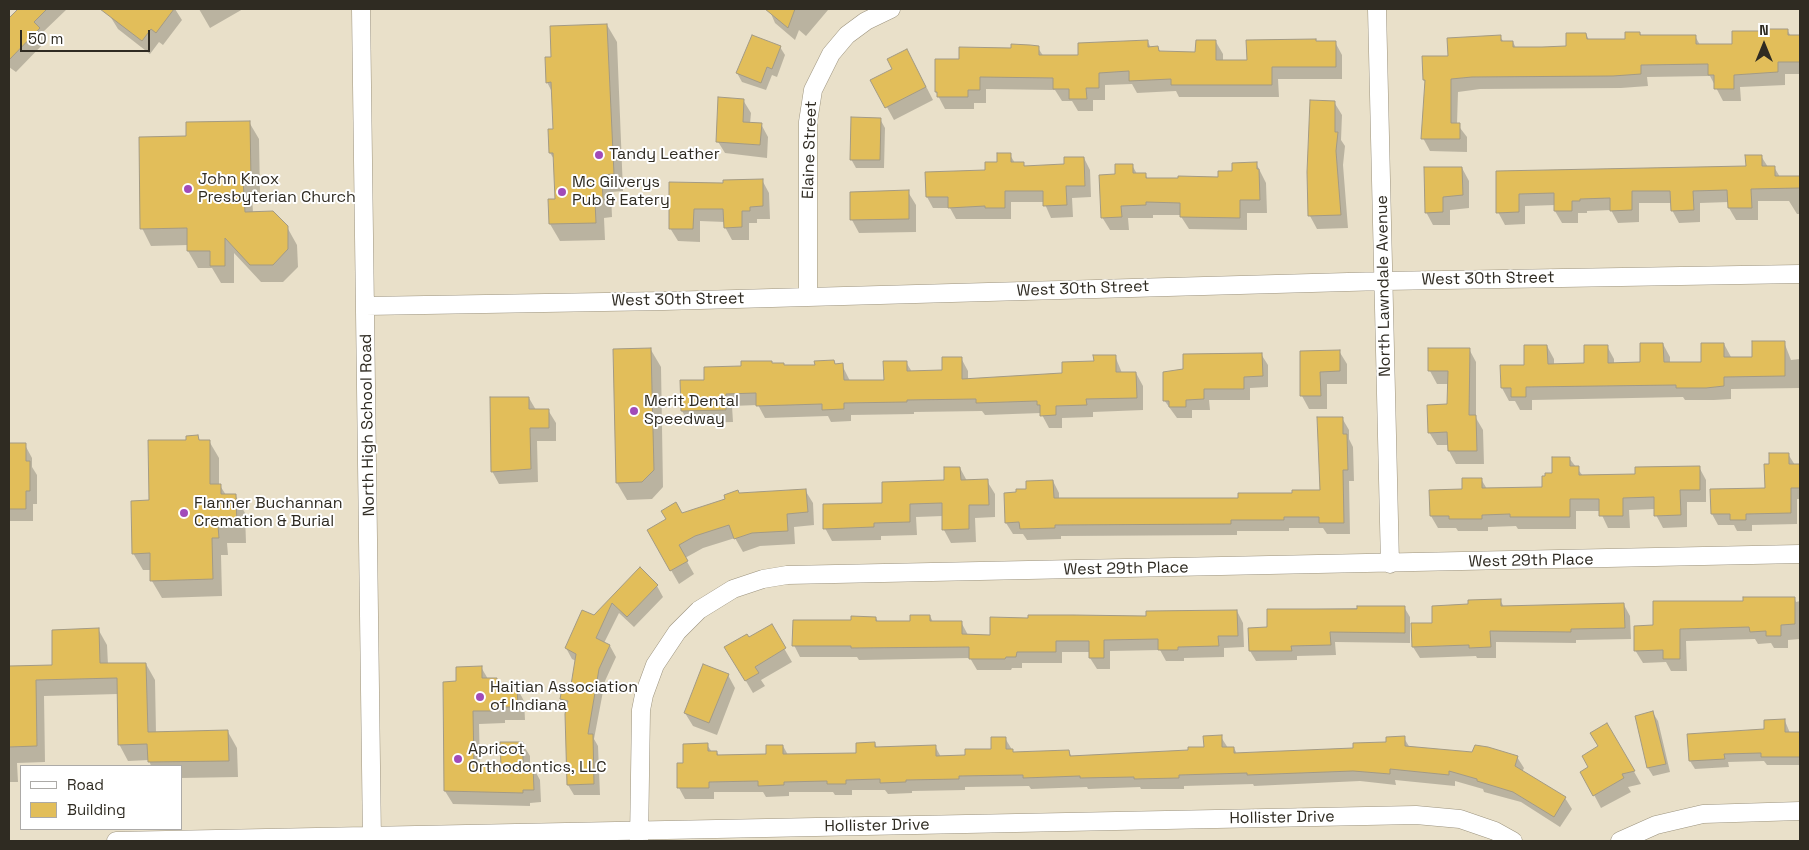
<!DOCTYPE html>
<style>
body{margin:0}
#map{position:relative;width:1809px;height:850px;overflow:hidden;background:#e9e0c9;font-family:"Space Grotesk",sans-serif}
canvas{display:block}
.frame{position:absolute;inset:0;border:10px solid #2f2b22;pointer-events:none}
.legend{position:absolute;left:20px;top:765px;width:162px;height:65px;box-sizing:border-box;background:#fff;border:1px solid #acaaa7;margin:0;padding:6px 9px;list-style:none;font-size:15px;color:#2f2b22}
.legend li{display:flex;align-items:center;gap:10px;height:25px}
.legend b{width:25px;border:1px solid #acaaa7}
.north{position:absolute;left:1739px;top:20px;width:50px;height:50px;-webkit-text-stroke:4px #fff;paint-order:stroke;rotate:0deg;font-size:14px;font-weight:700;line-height:20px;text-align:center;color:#2f2b22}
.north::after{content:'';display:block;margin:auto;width:18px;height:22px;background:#2f2b22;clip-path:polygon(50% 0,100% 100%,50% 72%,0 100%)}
.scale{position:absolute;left:20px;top:30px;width:130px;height:22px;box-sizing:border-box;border:2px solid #2f2b22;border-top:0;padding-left:6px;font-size:15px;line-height:18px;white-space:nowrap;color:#2f2b22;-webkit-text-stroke:4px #fff;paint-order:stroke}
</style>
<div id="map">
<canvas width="1809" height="850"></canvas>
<div class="frame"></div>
<ul class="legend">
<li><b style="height:6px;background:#fff"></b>Road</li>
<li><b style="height:14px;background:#e2be5a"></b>Building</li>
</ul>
<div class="north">N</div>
<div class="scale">50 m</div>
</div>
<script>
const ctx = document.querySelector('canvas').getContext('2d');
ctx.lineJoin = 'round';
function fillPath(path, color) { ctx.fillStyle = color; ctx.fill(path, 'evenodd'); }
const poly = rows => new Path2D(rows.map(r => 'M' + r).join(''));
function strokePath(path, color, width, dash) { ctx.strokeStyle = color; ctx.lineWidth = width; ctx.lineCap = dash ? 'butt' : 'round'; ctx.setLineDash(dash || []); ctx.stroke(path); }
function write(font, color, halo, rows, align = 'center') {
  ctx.font = font + ' "Space Grotesk",sans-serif'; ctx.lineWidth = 4; ctx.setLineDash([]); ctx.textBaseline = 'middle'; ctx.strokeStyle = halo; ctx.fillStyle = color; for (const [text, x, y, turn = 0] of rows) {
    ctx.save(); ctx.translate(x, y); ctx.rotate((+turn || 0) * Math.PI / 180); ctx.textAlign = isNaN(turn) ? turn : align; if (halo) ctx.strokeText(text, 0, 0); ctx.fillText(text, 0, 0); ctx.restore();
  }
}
fillPath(poly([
 [19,9,67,9,42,33,46,41,16,72,9,67,9,20],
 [116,9,147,9,150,11,152,9,175,9,182,20,163,45,159,42,150,54,118,29,110,16],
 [199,9,243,9,210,28],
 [769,9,827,9,828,10,806,36,799,30,795,40,775,23],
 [607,25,617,42,623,191,611,192,612,217,604,218,605,240,560,241,550,224,556,200,554,159,550,153,554,130,552,92,547,82,552,58],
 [1787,30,1791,36,1800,36,1800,74,1785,74,1785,85,1740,87,1741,101,1723,101,1710,76,1647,77,1648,86,1621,88,1480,89,1458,92,1457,124,1467,137,1467,152,1430,151,1423,138,1426,84,1424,80,1449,57,1500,37,1504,42,1513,42,1516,48,1568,47,1586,34,1589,40,1627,40,1640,33,1642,37,1695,36,1700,45,1734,45],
 [1148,42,1151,48,1158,48,1161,53,1196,53,1216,42,1223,54,1223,61,1248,61,1335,42,1342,55,1342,79,1278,79,1279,97,1179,97,1176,91,1137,93,1132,84,1105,85,1105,100,1093,100,1093,111,1078,111,1072,101,1062,101,1055,90,986,89,986,103,974,103,974,109,945,109,936,92,960,61,1012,50,1038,48,1044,57,1079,56],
 [780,47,785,55,777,77,772,75,766,90,742,82,737,73],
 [914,63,933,100,894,120,872,80],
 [743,100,751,113,750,124,761,124,768,137,767,158,725,153,717,140],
 [1334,102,1342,115,1341,140,1345,146,1343,165,1348,228,1317,229,1310,216],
 [880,119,885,128,884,168,856,168,851,159],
 [249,122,259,139,260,195,252,195,253,213,287,227,297,245,298,267,283,282,261,282,234,253,234,283,221,283,212,268,198,268,188,251,188,245,151,246,142,228,187,137],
 [1010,155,1015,163,1023,163,1025,167,1066,165,1084,158,1090,170,1091,197,1072,198,1073,217,1051,218,1044,202,1011,202,1011,219,956,219,950,208,933,208,927,197,986,171],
 [1761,156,1768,167,1774,167,1780,177,1800,177,1800,214,1797,214,1789,201,1758,201,1758,220,1736,220,1729,208,1729,202,1700,203,1700,222,1679,223,1672,210,1672,203,1639,203,1639,222,1618,223,1611,210,1587,211,1587,213,1578,213,1578,223,1562,223,1555,211,1555,205,1525,206,1525,224,1505,225,1498,212,1497,172,1747,167],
 [1256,163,1266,183,1267,213,1247,213,1247,230,1189,229,1180,215,1153,215,1153,218,1128,218,1129,230,1110,230,1102,217,1117,176,1132,165,1137,174,1145,174,1148,179,1220,178],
 [1462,168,1469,181,1469,208,1450,210,1450,225,1433,225,1426,212],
 [762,180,769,193,770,219,757,219,757,223,749,223,749,240,732,240,725,227,725,222,700,221,700,242,678,241,670,228,724,184],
 [908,192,916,205,916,232,859,233,852,220],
 [1784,342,1791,360,1800,359,1800,388,1731,389,1731,399,1714,400,1685,400,1683,397,1532,400,1532,410,1520,410,1515,401,1509,401,1502,388,1502,366,1526,366,1547,346,1554,359,1554,365,1585,365,1607,346,1614,359,1614,364,1641,363,1663,344,1670,357,1670,364,1702,363,1724,344,1731,357,1753,359],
 [1430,349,1469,349,1476,362,1476,418,1483,430,1484,464,1456,464,1449,451,1449,445,1437,445,1429,432,1448,405,1449,384,1437,384,1430,371],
 [651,350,661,367,663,487,652,499,627,500,617,483],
 [1339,351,1347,364,1347,384,1327,384,1327,409,1309,409,1302,396,1301,352],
 [1261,354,1268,365,1268,387,1250,388,1250,400,1209,400,1210,410,1192,410,1192,418,1177,418,1164,400],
 [1115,356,1122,373,1136,373,1143,386,1143,410,1093,412,1093,417,1062,418,1062,428,1049,428,1041,413,985,415,982,411,914,412,914,414,851,415,851,421,831,422,828,416,765,418,758,405,732,406,733,422,689,423,682,411,705,381,772,365,816,366,834,362,836,365,842,365,850,381,885,381,906,362,912,372,943,371,961,358,968,371,968,380,1063,374],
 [529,398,536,410,548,410,556,423,556,441,537,441,538,482,499,484,492,471],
 [1342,418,1349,430,1349,439,1353,447,1354,481,1349,481,1350,534,1327,534,1323,528,1289,528,1289,531,1237,531,1237,535,1061,536,1061,539,1027,540,1023,534,1013,534,1006,523,1018,493,1053,481,1059,493,1059,499,1239,499,1321,491],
 [198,437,200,441,209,441,219,458,219,484,226,495,235,495,245,513,246,543,227,543,228,555,221,555,222,596,162,598,152,581,151,570,143,570,133,553,150,502,187,441],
 [9,445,25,445,32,458,32,467,37,475,37,504,33,504,33,521,9,521],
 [1788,454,1795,465,1800,465,1800,499,1797,499,1797,524,1752,525,1752,531,1737,531,1734,525,1718,525,1712,514,1766,489,1770,466],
 [1569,458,1583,476,1637,475,1699,467,1706,480,1706,502,1687,502,1687,527,1663,528,1656,515,1655,509,1629,510,1630,528,1608,528,1600,511,1576,511,1576,529,1518,529,1516,526,1488,527,1488,531,1458,531,1456,528,1438,528,1431,516,1481,479,1487,489,1544,489],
 [960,468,967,481,987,481,995,494,995,517,975,518,976,542,951,543,944,530,943,516,916,517,917,535,881,536,881,540,832,541,825,528,945,481],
 [805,490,813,503,814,525,794,527,795,544,760,546,743,552,735,538,703,548,685,558,694,574,679,584,648,530,682,515],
 [640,569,657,586,663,597,634,627,619,613,604,643,610,646,616,657,605,681,594,739,598,746,600,795,574,795,568,785,567,710,561,699,572,686,576,661,572,659,566,648],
 [1794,598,1796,602,1800,601,1800,639,1788,640,1788,648,1774,648,1771,643,1758,644,1755,639,1686,641,1687,671,1671,671,1666,662,1643,663,1635,650,1654,627,1744,602],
 [1500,600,1504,607,1624,605,1630,616,1631,639,1576,640,1576,643,1496,642,1496,658,1477,658,1476,656,1420,658,1413,647,1413,624,1434,624,1469,606],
 [1404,607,1410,617,1410,643,1335,642,1336,655,1297,656,1297,660,1256,661,1250,651,1249,629,1269,628,1268,610],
 [1237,611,1243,623,1244,647,1224,648,1224,657,1184,658,1184,661,1166,661,1160,650,1110,651,1110,669,1097,669,1090,658,1090,652,1062,652,1062,663,1022,663,1022,668,1012,668,1011,670,977,670,970,658,859,660,857,657,800,657,794,645,852,621,876,618,878,622,911,622,930,616,933,622,961,622,968,635,992,636,1147,618],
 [771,626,792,662,761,680,765,686,753,693,726,647,749,639],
 [98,629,107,645,108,665,146,664,155,680,156,733,228,732,237,748,238,777,181,778,181,766,151,766,149,760,128,761,119,744,118,694,44,696,45,762,17,763,18,782,9,782,9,668,54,667],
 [481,667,488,679,497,679,502,688,517,688,524,701,525,720,505,720,505,723,479,724,480,768,502,767,522,743,530,756,530,767,533,767,540,780,541,802,530,803,530,806,453,804,445,791,457,683],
 [728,675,735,688,717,735,693,726,685,713],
 [1653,713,1658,721,1670,772,1653,776,1648,768],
 [1785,721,1790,733,1800,733,1800,765,1767,765,1764,761,1728,762,1729,767,1695,769,1690,761],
 [1607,724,1641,784,1628,787,1631,792,1601,808,1582,772,1590,768],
 [1221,737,1228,748,1234,748,1237,754,1354,749,1387,744,1404,738,1410,748,1517,757,1524,768,1522,772,1565,798,1572,809,1560,827,1521,802,1484,792,1483,789,1455,781,1455,786,1395,780,1396,785,1360,781,1254,786,1253,784,1184,786,1184,789,1141,789,1140,787,1088,789,1087,787,1031,789,1029,786,965,787,965,790,912,791,912,793,888,794,885,790,852,790,852,795,835,795,833,792,789,792,789,796,766,797,763,792,714,792,714,799,685,799,679,788,684,764,707,745,712,752,717,752,719,756,767,755,783,746,788,755,857,754,875,743,877,748,935,746,941,757,966,756,992,750,1005,738,1014,753,1069,752,1072,757,1190,752,1205,748]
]), '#0003');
const building = poly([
 [18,9,47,9,34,22,40,28,9,60,9,18,18,9],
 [100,9,174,9,156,33,151,29,142,41,100,9],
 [765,9,795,9,788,28,765,9],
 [607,24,614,174,602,175,603,200,595,201,596,223,549,224,548,199,555,199,553,153,549,153,548,129,553,129,551,82,546,83,545,57,551,57,550,26,607,24],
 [1764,29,1788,29,1788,35,1800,35,1800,62,1778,62,1778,72,1734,75,1734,89,1714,89,1714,75,1708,75,1708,64,1641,65,1641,74,1613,76,1472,77,1451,79,1451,123,1460,123,1460,139,1421,139,1425,80,1423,80,1422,56,1448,56,1447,38,1501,35,1501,41,1513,41,1513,47,1542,47,1566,46,1566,33,1586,33,1587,39,1625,39,1625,32,1640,32,1640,35,1696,35,1696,44,1732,44,1732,31,1764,31,1764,29],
 [752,35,781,46,772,69,767,67,761,83,736,73,752,35],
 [1316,39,1316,41,1336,41,1336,67,1272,67,1272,85,1171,85,1171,79,1129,81,1129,71,1099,73,1099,88,1086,88,1087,99,1069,99,1069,89,1053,89,1053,78,980,77,980,90,968,90,968,97,937,97,937,92,935,92,935,59,959,59,959,47,1011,48,1011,44,1030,45,1039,46,1039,55,1078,55,1078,43,1148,40,1148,47,1158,46,1159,51,1195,52,1196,40,1216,40,1216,60,1247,60,1246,40,1316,39],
 [907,49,926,87,885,108,870,80,892,69,887,59,907,49],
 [718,97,744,99,743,122,762,123,760,145,716,142,718,97],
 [1310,100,1335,101,1335,132,1338,132,1336,151,1341,215,1308,216,1307,172,1310,100],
 [851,117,881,118,880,160,850,160,851,117],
 [250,121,251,178,243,178,245,212,273,211,288,226,288,249,273,265,250,265,225,238,225,266,210,266,210,251,187,251,187,228,140,229,139,137,186,136,186,122,250,121],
 [997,153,1011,153,1011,162,1024,162,1024,166,1064,164,1064,157,1084,157,1085,186,1066,186,1067,205,1043,206,1043,191,1005,191,1005,208,985,208,985,206,948,208,948,197,926,197,925,172,985,170,985,162,997,162,997,153],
 [1745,155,1762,155,1762,166,1775,166,1775,176,1800,176,1800,188,1751,189,1752,208,1728,208,1727,190,1693,191,1694,210,1671,211,1670,191,1632,191,1632,210,1610,211,1610,198,1580,199,1580,201,1572,201,1572,211,1554,211,1554,193,1519,194,1519,212,1496,213,1496,171,1746,166,1745,155],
 [1257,162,1257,169,1259,169,1260,200,1240,200,1240,218,1180,217,1180,203,1146,202,1146,205,1121,206,1122,217,1101,218,1099,175,1115,174,1115,164,1133,164,1133,173,1146,173,1146,178,1178,178,1178,176,1218,177,1218,171,1232,171,1232,163,1257,162],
 [1424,167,1462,167,1463,195,1443,197,1443,212,1425,213,1424,167],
 [763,179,763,206,750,207,750,211,742,211,742,227,724,228,723,209,694,209,693,229,669,229,669,182,723,183,723,180,763,179],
 [909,190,909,219,850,220,850,192,909,190],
 [1752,341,1785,341,1785,376,1724,377,1724,386,1706,388,1676,388,1676,385,1526,387,1526,397,1511,397,1511,388,1501,388,1500,365,1524,365,1524,345,1547,345,1548,364,1584,363,1584,345,1608,345,1608,363,1640,362,1640,343,1663,343,1664,362,1701,362,1701,343,1724,343,1724,357,1752,357,1752,341],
 [651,348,654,470,642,482,616,483,613,349,651,348],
 [1428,348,1470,348,1469,415,1476,415,1477,451,1448,451,1447,432,1428,433,1427,405,1447,404,1448,371,1428,371,1428,348],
 [1340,350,1340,371,1320,372,1321,396,1300,396,1300,351,1340,350],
 [1262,353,1263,376,1244,377,1244,389,1204,389,1204,399,1186,400,1186,407,1169,407,1169,401,1163,401,1163,372,1183,369,1183,354,1262,353],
 [1093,355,1116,355,1116,372,1136,372,1137,398,1086,399,1087,405,1056,406,1056,415,1040,416,1040,405,1037,405,1037,401,976,403,976,399,907,400,907,402,844,403,844,409,822,410,822,404,756,406,756,393,726,394,726,410,681,411,680,380,704,380,704,367,741,366,741,361,772,361,772,363,784,363,784,365,815,365,814,361,834,360,835,364,843,363,844,380,884,380,883,361,907,361,907,371,942,370,942,357,962,357,962,379,1062,373,1062,362,1094,361,1093,355],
 [490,397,529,397,529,409,549,409,549,428,530,428,531,469,491,472,490,397],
 [1317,417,1343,417,1343,434,1347,434,1348,470,1343,470,1344,523,1319,523,1319,517,1284,517,1284,520,1231,520,1231,524,1055,525,1055,528,1020,529,1019,522,1005,523,1004,493,1016,492,1016,489,1026,489,1026,481,1053,480,1054,498,1238,498,1238,493,1292,493,1292,490,1320,490,1317,417],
 [198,435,199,440,210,440,210,484,221,484,221,494,236,494,237,526,218,526,219,538,212,538,213,579,150,581,150,553,132,554,131,501,149,500,148,440,186,440,186,436,198,435],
 [9,443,26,443,26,461,30,461,30,491,26,491,26,509,9,509,9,443],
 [1769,453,1789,453,1789,464,1800,464,1800,488,1791,488,1791,513,1746,514,1746,520,1730,520,1730,514,1711,514,1710,489,1765,488,1764,464,1769,464,1769,453],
 [1552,457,1570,457,1570,466,1579,466,1579,475,1635,474,1635,467,1700,466,1700,490,1680,490,1681,515,1654,516,1654,497,1623,498,1623,516,1599,516,1599,499,1570,499,1570,517,1510,517,1510,514,1482,515,1482,519,1449,519,1449,516,1430,516,1429,490,1462,489,1462,478,1482,478,1482,488,1542,487,1542,476,1545,476,1545,473,1552,473,1552,457],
 [944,467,960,467,961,480,988,479,989,505,969,505,969,529,942,530,942,503,910,504,910,522,874,523,874,527,823,529,823,504,882,503,882,482,944,480,944,467],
 [806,489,808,512,787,514,788,531,752,533,734,539,729,525,695,536,679,545,688,561,670,571,647,530,666,519,661,511,676,502,682,513,725,499,724,495,738,490,739,493,806,489],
 [640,567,658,585,627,617,612,603,596,638,610,645,599,669,588,734,593,734,594,784,567,785,565,714,568,701,560,699,563,683,571,685,576,654,565,648,582,610,594,615,640,567],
 [1743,597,1795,597,1795,624,1781,625,1781,636,1766,636,1766,631,1750,632,1749,627,1680,629,1680,659,1663,659,1663,650,1634,651,1634,626,1653,625,1653,601,1743,601,1743,597],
 [1501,599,1501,606,1624,603,1625,628,1571,629,1571,632,1490,631,1491,647,1469,648,1469,645,1412,647,1411,623,1432,623,1432,606,1468,604,1468,600,1501,599],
 [1357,606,1405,606,1405,633,1330,632,1331,645,1291,646,1292,651,1249,651,1248,628,1267,627,1267,609,1357,609,1357,606],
 [1237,610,1238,636,1218,636,1219,646,1178,647,1178,650,1158,650,1158,639,1104,640,1104,658,1089,658,1089,641,1056,641,1056,652,1017,652,1016,657,1006,657,1005,659,969,659,969,647,851,648,851,646,792,646,793,620,851,620,851,616,876,617,876,621,910,621,910,615,930,615,930,621,962,621,962,634,990,635,990,617,1028,618,1028,615,1073,615,1146,616,1146,611,1237,610],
 [772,624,786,648,755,667,759,673,745,681,724,647,747,634,749,637,772,624],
 [99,628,100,663,146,663,148,732,228,730,229,761,148,762,147,744,118,745,117,678,36,680,37,746,9,747,9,666,52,665,52,630,99,628],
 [703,664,729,674,709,723,684,713,703,664],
 [482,666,482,678,497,678,497,686,517,686,518,707,498,707,498,711,473,711,474,766,501,766,500,742,523,742,523,765,533,765,534,790,523,790,523,793,444,791,443,682,456,681,456,667,482,666],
 [1653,711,1666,764,1647,768,1635,716,1653,711],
 [1785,719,1785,732,1800,732,1800,757,1761,757,1761,753,1724,754,1725,759,1689,761,1687,734,1764,729,1764,720,1785,719],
 [1607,723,1635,771,1622,774,1624,778,1593,796,1580,772,1588,767,1582,756,1598,746,1590,733,1607,723],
 [1222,735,1222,747,1234,747,1234,753,1353,748,1353,743,1386,742,1386,737,1405,736,1405,746,1472,752,1475,745,1488,747,1518,756,1515,766,1566,797,1554,817,1513,792,1477,781,1477,779,1449,771,1449,775,1390,769,1390,774,1353,771,1247,775,1247,773,1179,775,1179,778,1134,779,1134,777,1080,778,1080,776,1023,778,1023,775,959,776,959,779,906,780,906,782,880,783,880,779,846,780,846,784,827,784,827,781,784,782,784,785,758,786,758,781,709,782,709,788,677,788,677,763,683,763,683,744,708,743,708,751,717,751,717,755,766,754,766,745,783,745,783,754,856,753,856,743,875,742,875,747,936,745,936,756,965,755,965,749,991,749,991,737,1006,737,1006,749,1013,749,1013,752,1069,750,1070,756,1188,750,1188,747,1204,747,1203,736,1222,735]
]);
fillPath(building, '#e2be5a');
strokePath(building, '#a39a84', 1);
const minor = poly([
 [361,9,372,841],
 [1377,9,1390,564],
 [808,297,808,122,813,90,831,54,847,35,866,21,891,9],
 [366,306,664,301,1384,281,1800,274],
 [116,841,1416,815,1460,819,1495,831,1513,841],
 [639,841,641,710,644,695,655,665,677,632,699,610,733,589,763,579,787,575,1800,554],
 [1620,841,1656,825,1703,814,1800,811]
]);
strokePath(minor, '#9c937e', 19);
strokePath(minor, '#fff', 18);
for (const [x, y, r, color] of [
 [599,155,5,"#a14bb9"],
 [188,189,5,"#a14bb9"],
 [562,192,5,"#a14bb9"],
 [634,411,5,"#a14bb9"],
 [184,513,5,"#a14bb9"],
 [480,697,5,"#a14bb9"],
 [458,759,5,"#a14bb9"]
]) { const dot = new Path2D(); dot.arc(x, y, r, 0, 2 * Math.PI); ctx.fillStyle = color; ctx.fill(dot); strokePath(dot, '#fff', 2); }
write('16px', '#2f2b22', '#fff', [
 ["Elaine Street",810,150,-88],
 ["West 30th Street",1488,279,-1],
 ["North Lawndale Avenue",1384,286,-91],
 ["West 30th Street",1083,289,-2],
 ["West 30th Street",678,300,-1],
 ["North High School Road",368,425,-91],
 ["West 29th Place",1531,561,-1],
 ["West 29th Place",1126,569,-1],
 ["Hollister Drive",1282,818,-1],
 ["Hollister Drive",877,826,-1]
]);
write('16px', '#2f2b22', '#fff', [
 ["Tandy Leather",609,155],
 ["John Knox",198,180],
 ["Presbyterian Church",198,198],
 ["Mc Gilverys",572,183],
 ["Pub & Eatery",572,201],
 ["Merit Dental",644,402],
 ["Speedway",644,420],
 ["Flanner Buchannan",194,504],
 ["Cremation & Burial",194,522],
 ["Haitian Association",490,688],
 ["of Indiana",490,706],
 ["Apricot",468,750],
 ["Orthodontics, LLC",468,768]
], 'left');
</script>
